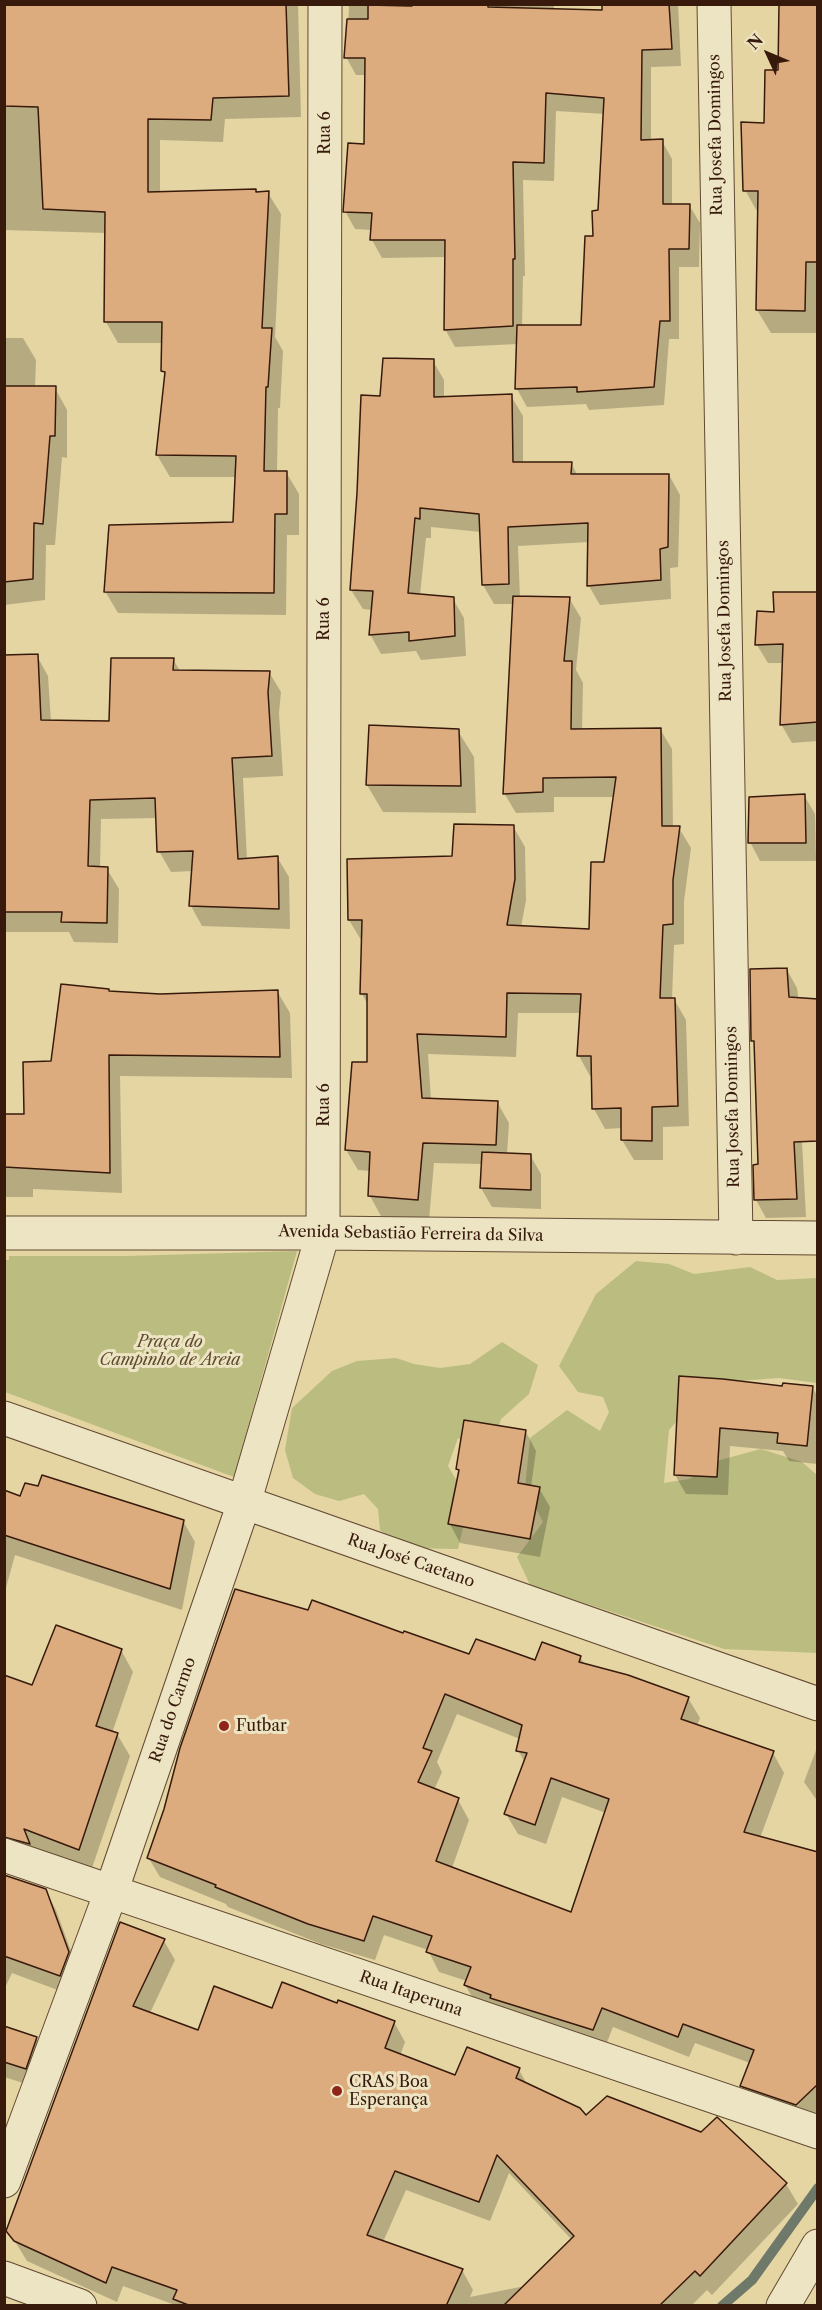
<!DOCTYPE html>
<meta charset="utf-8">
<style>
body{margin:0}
#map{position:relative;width:822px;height:2310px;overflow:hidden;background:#e4d5a2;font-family:"Libre Caslon Text",serif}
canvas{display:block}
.frame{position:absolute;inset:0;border:6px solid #371a0c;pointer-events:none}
.north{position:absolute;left:738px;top:24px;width:60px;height:60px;-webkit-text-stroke:4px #ede4c3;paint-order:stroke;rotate:314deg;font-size:16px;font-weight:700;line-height:24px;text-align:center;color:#371a0c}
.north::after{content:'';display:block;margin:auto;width:21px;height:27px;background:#371a0c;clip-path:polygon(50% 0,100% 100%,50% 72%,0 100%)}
</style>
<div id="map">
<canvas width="822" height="2310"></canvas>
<div class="frame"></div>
<div class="north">N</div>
</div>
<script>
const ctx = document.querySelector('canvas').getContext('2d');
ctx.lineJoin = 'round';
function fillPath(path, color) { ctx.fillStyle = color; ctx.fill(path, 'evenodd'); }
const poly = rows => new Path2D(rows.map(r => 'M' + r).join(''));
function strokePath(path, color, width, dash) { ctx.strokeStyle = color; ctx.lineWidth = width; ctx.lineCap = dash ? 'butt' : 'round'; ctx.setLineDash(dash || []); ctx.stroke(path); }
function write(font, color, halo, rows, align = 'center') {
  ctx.font = font + ' "Libre Caslon Text",serif'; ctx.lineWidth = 6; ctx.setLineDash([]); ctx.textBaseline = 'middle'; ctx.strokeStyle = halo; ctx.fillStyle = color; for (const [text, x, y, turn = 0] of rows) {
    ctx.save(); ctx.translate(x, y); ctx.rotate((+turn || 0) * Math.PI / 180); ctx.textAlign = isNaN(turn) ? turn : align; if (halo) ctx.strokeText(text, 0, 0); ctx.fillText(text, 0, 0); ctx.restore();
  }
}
fillPath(poly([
 [297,1251,234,1477,5,1392,4,1260,9,1260,9,1256,127,1256],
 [636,1261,669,1264,694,1274,750,1267,777,1280,817,1278,817,1383,779,1378,710,1383,669,1430,664,1483,689,1479,720,1460,761,1449,802,1462,817,1475,817,1653,724,1649,530,1585,517,1557,543,1522,525,1488,530,1438,567,1410,600,1431,609,1412,603,1397,578,1392,559,1366,596,1294],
 [502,1342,538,1365,529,1394,501,1419,490,1457,458,1438,448,1466,469,1502,458,1549,403,1548,380,1530,378,1509,364,1494,339,1501,315,1494,293,1478,285,1450,292,1408,332,1371,357,1361,396,1358,414,1364,440,1368,470,1364]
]), '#babc80');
fillPath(poly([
 [4,4,298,4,301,117,225,119,223,142,160,140,160,193,268,193,281,214,275,337,283,351,280,408,278,408,277,472,286,472,299,494,299,535,287,535,286,615,118,613,105,591,234,523,237,477,170,477,157,455,166,377,163,371,163,343,118,343,106,322,107,233,4,230],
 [347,4,554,4,554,10,604,11,604,4,678,4,681,66,651,67,651,141,662,141,672,159,672,205,689,205,700,223,699,267,679,267,679,339,669,339,664,405,589,410,586,404,527,407,517,389,518,344,455,347,445,329,446,257,382,258,372,240,372,230,355,229,345,211,366,146,367,75,356,75,346,57,349,7],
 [556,111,605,114,600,211,583,327,522,327,523,276,525,276,523,180,554,181],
 [818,4,818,333,771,333,757,310,758,213,745,190,779,71],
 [4,338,23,338,36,360,35,388,55,388,67,410,67,458,62,457,55,545,46,545,45,600,4,605],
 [433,361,444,380,444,398,511,396,523,416,523,464,571,463,578,476,669,475,680,495,678,567,670,568,671,599,600,605,589,586,589,542,518,546,520,598,569,598,581,618,576,670,583,683,582,730,660,729,672,749,673,828,679,828,691,848,684,901,684,944,674,945,672,999,674,999,686,1020,689,1126,663,1127,663,1160,634,1160,622,1140,622,1128,605,1129,594,1109,593,1076,590,1076,579,1056,581,1013,518,1013,516,1057,428,1054,431,1100,497,1102,509,1123,507,1154,530,1155,541,1174,541,1209,492,1207,481,1188,483,1164,434,1163,429,1220,381,1216,370,1196,371,1171,358,1170,346,1150,369,1063,368,1005,362,994,363,940,361,940,349,920,454,858,513,826,525,847,526,900,521,927,590,930,605,864,614,797,554,797,554,812,516,813,504,793,514,604,494,604,483,585,481,532,431,527,431,538,426,538,420,595,453,599,464,618,466,656,421,660,416,651,381,654,370,634,373,610,363,609,351,590,381,397],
 [818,594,818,741,792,743,781,724,784,663,768,663,757,645,776,614],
 [4,656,37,656,48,676,51,722,110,722,173,659,180,671,269,672,281,692,279,713,283,776,243,778,247,860,277,857,289,877,290,929,202,926,191,906,193,871,171,872,159,851,157,818,101,819,100,868,107,869,119,889,118,943,74,942,69,932,4,932],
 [370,727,458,731,474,757,476,813,383,812,367,785],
 [804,795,815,814,816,861,760,861,750,842],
 [787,970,797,988,818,1141,802,1142,806,1217,766,1218,756,1200,755,1166,760,1166,755,1045,753,1041],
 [277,991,290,1013,292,1078,120,1076,122,1193,33,1189,33,1197,4,1197,4,1115,25,1115,52,1063,110,993,160,996],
 [680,1378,784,1388,812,1387,818,1397,817,1464,789,1461,783,1451,730,1446,728,1495,686,1494,675,1475],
 [526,1432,536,1451,531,1487,539,1488,550,1507,540,1557,460,1543,450,1524,460,1473,458,1469],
 [4,1491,21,1498,183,1521,195,1542,182,1610,15,1555,4,1595],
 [121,1650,133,1672,112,1733,117,1734,130,1756,91,1871,25,1859,15,1841,4,1837,33,1687],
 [470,1656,536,1662,580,1657,585,1665,688,1698,700,1718,697,1726,773,1753,784,1773,760,1838,818,1854,818,2115,753,2105,741,2085,750,2063,695,2043,689,2057,613,2027,604,2050,477,2005,465,1985,467,1981,439,1972,428,1950,384,1935,375,1960,321,1944,228,1907,226,1904,160,1877,148,1857],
 [457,1714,520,1739,518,1750,525,1763,506,1814,518,1834,546,1844,562,1797,606,1813,572,1914,452,1868,469,1820,458,1800,434,1790,442,1772,437,1762],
 [818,1745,818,1802,804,1782],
 [4,1877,45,1890,56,1910,79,1973,71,1995,12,1973,4,1990],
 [164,1941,175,1960,150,2013,199,2032,273,2010,338,2005,394,2022,405,2042,400,2056,456,2077,519,2070,528,2086,586,2117,701,2134,717,2119,786,2184,798,2204,712,2295,707,2290,691,2306,178,2306,123,2286,117,2302,27,2261,8,2230],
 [509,2173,572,2240,525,2286,470,2297,473,2290,462,2270,383,2242,406,2190,490,2221],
 [4,2027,36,2038,48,2058,36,2087,4,2077]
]), '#0003');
strokePath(poly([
 [722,2306,752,2280,818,2188]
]), '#6f7969', 10);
const building = poly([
 [4,4,286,4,289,96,213,98,211,120,148,119,148,192,256,189,256,192,269,191,262,328,272,328,268,387,266,387,264,471,287,471,287,514,275,514,274,593,104,592,109,525,233,522,236,456,156,455,165,372,161,371,162,322,104,322,105,212,43,209,38,107,4,106,4,4],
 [412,4,488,4,488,7,602,10,602,4,669,4,672,49,642,50,641,140,663,139,663,204,690,204,689,249,669,249,670,321,660,321,654,387,577,392,577,387,515,389,517,325,581,325,585,236,593,236,592,211,598,210,604,98,546,93,544,163,513,162,515,259,513,259,513,326,444,330,445,240,370,240,372,213,343,212,348,143,364,144,365,58,344,58,347,19,368,19,368,5,412,6,412,4],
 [779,4,818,4,818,262,806,262,805,311,756,310,758,191,743,191,741,122,764,123,765,70,778,70,779,4],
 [383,358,434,359,434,397,512,394,513,462,572,462,571,474,669,474,668,547,660,549,661,580,587,586,588,523,508,527,509,584,482,585,479,514,420,508,420,519,415,518,408,593,454,597,455,636,409,641,409,632,369,635,373,591,350,590,357,493,361,395,380,396,383,358],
 [4,386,56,386,55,436,50,436,43,524,34,523,33,579,4,582,4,386],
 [773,592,818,592,818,722,780,725,783,644,755,645,757,611,774,612,773,592],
 [513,596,570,597,564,661,572,661,571,729,661,728,662,826,680,826,673,880,673,924,663,925,660,998,675,998,678,1106,652,1107,652,1141,621,1140,621,1108,592,1109,591,1056,577,1056,581,994,507,993,506,1037,417,1034,422,1098,498,1101,496,1145,423,1143,418,1200,368,1196,370,1152,345,1150,352,1062,367,1062,367,994,360,994,362,920,348,920,347,859,452,856,454,824,514,825,515,879,507,925,589,929,591,862,604,862,616,777,543,778,543,792,503,794,513,596],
 [38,654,41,720,109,721,111,658,174,658,173,670,270,671,268,692,272,756,232,758,238,859,278,856,279,909,189,906,193,851,157,852,155,798,90,800,88,866,108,867,107,923,61,922,62,912,4,912,4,655,38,654],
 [369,725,459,729,461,786,366,785,369,725],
 [805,794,806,843,748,843,749,797,805,794],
 [787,968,789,997,818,999,818,1141,794,1142,797,1199,754,1200,753,1165,758,1164,754,1041,751,1041,750,969,787,968],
 [61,984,109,989,109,991,160,994,278,990,280,1057,109,1055,110,1173,4,1167,4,1114,24,1114,23,1062,51,1061,61,984],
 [482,1152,531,1154,531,1190,480,1188,482,1152],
 [679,1376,723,1379,782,1386,783,1383,813,1386,807,1446,777,1443,778,1433,720,1428,717,1477,674,1475,679,1376],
 [464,1420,526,1430,518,1483,540,1487,530,1539,448,1524,459,1470,456,1469,464,1420],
 [42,1475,184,1520,170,1589,4,1535,4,1490,20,1496,25,1483,38,1486,42,1475],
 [235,1589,308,1610,312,1600,403,1633,404,1631,469,1654,476,1639,535,1660,542,1642,581,1656,579,1662,628,1675,689,1697,681,1719,774,1751,744,1832,818,1852,818,2084,796,2105,740,2086,754,2050,683,2024,678,2037,602,2008,593,2030,490,1998,491,1995,464,1985,471,1967,426,1952,432,1936,373,1916,364,1941,308,1924,215,1887,216,1885,147,1858,164,1809,180,1748,235,1589],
 [445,1694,522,1725,516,1751,527,1753,504,1814,535,1825,551,1778,609,1799,571,1912,436,1861,459,1798,418,1782,432,1751,423,1748,445,1694],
 [56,1625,122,1649,96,1726,118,1733,79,1850,24,1829,30,1844,4,1837,4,1675,32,1685,56,1625],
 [4,1875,46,1889,69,1952,60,1976,4,1956,4,1875],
 [120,1922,165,1939,133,2006,198,2030,214,1986,272,2008,282,1982,337,2003,338,2000,395,2021,385,2048,455,2075,467,2047,520,2068,516,2078,580,2108,586,2115,607,2096,701,2132,717,2117,787,2183,700,2276,695,2271,659,2306,503,2306,574,2236,497,2155,479,2202,395,2171,367,2235,463,2269,446,2306,191,2306,173,2299,177,2290,112,2267,106,2283,14,2241,6,2231,120,1922],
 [4,2026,37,2037,26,2069,4,2062,4,2026]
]);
fillPath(building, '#ddac7e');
strokePath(building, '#371a0c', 1.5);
const street = poly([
 [714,4,736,1238],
 [4,1233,323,1233,818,1238],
 [4,1418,818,1704],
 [4,1855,818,2132],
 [4,2181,111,1892,244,1503,323,1233,325,4],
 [4,2278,80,2306],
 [783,2306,818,2246]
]);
strokePath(street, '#624932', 35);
strokePath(street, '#ede4c3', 33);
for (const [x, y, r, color] of [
 [224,1726,6,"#8f2418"],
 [337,2091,6,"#8f2418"]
]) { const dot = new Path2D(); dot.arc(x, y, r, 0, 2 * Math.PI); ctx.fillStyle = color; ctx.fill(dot); strokePath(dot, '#ede4c3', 2); }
write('16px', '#371a0c', '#ede4c3', [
 ["Rua 6",325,133,-90],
 ["Rua Josefa Domingos",716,135,-91],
 ["Rua 6",324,619,-90],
 ["Rua Josefa Domingos",725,621,-91],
 ["Rua 6",324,1105,-90],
 ["Rua Josefa Domingos",733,1107,-91],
 ["Avenida Sebastião Ferreira da Silva",411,1234,1],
 ["Rua José Caetano",411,1561,19],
 ["Rua do Carmo",173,1710,-71],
 ["Rua Itaperuna",411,1994,19]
]);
write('italic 16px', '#5e4b2f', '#ede4c3', [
 ["Praça do",170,1342],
 ["Campinho de Areia",170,1360]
]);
write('16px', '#371a0c', '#ede4c3', [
 ["Futbar",236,1726],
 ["CRAS Boa",349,2082],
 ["Esperança",349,2100]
], 'left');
</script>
